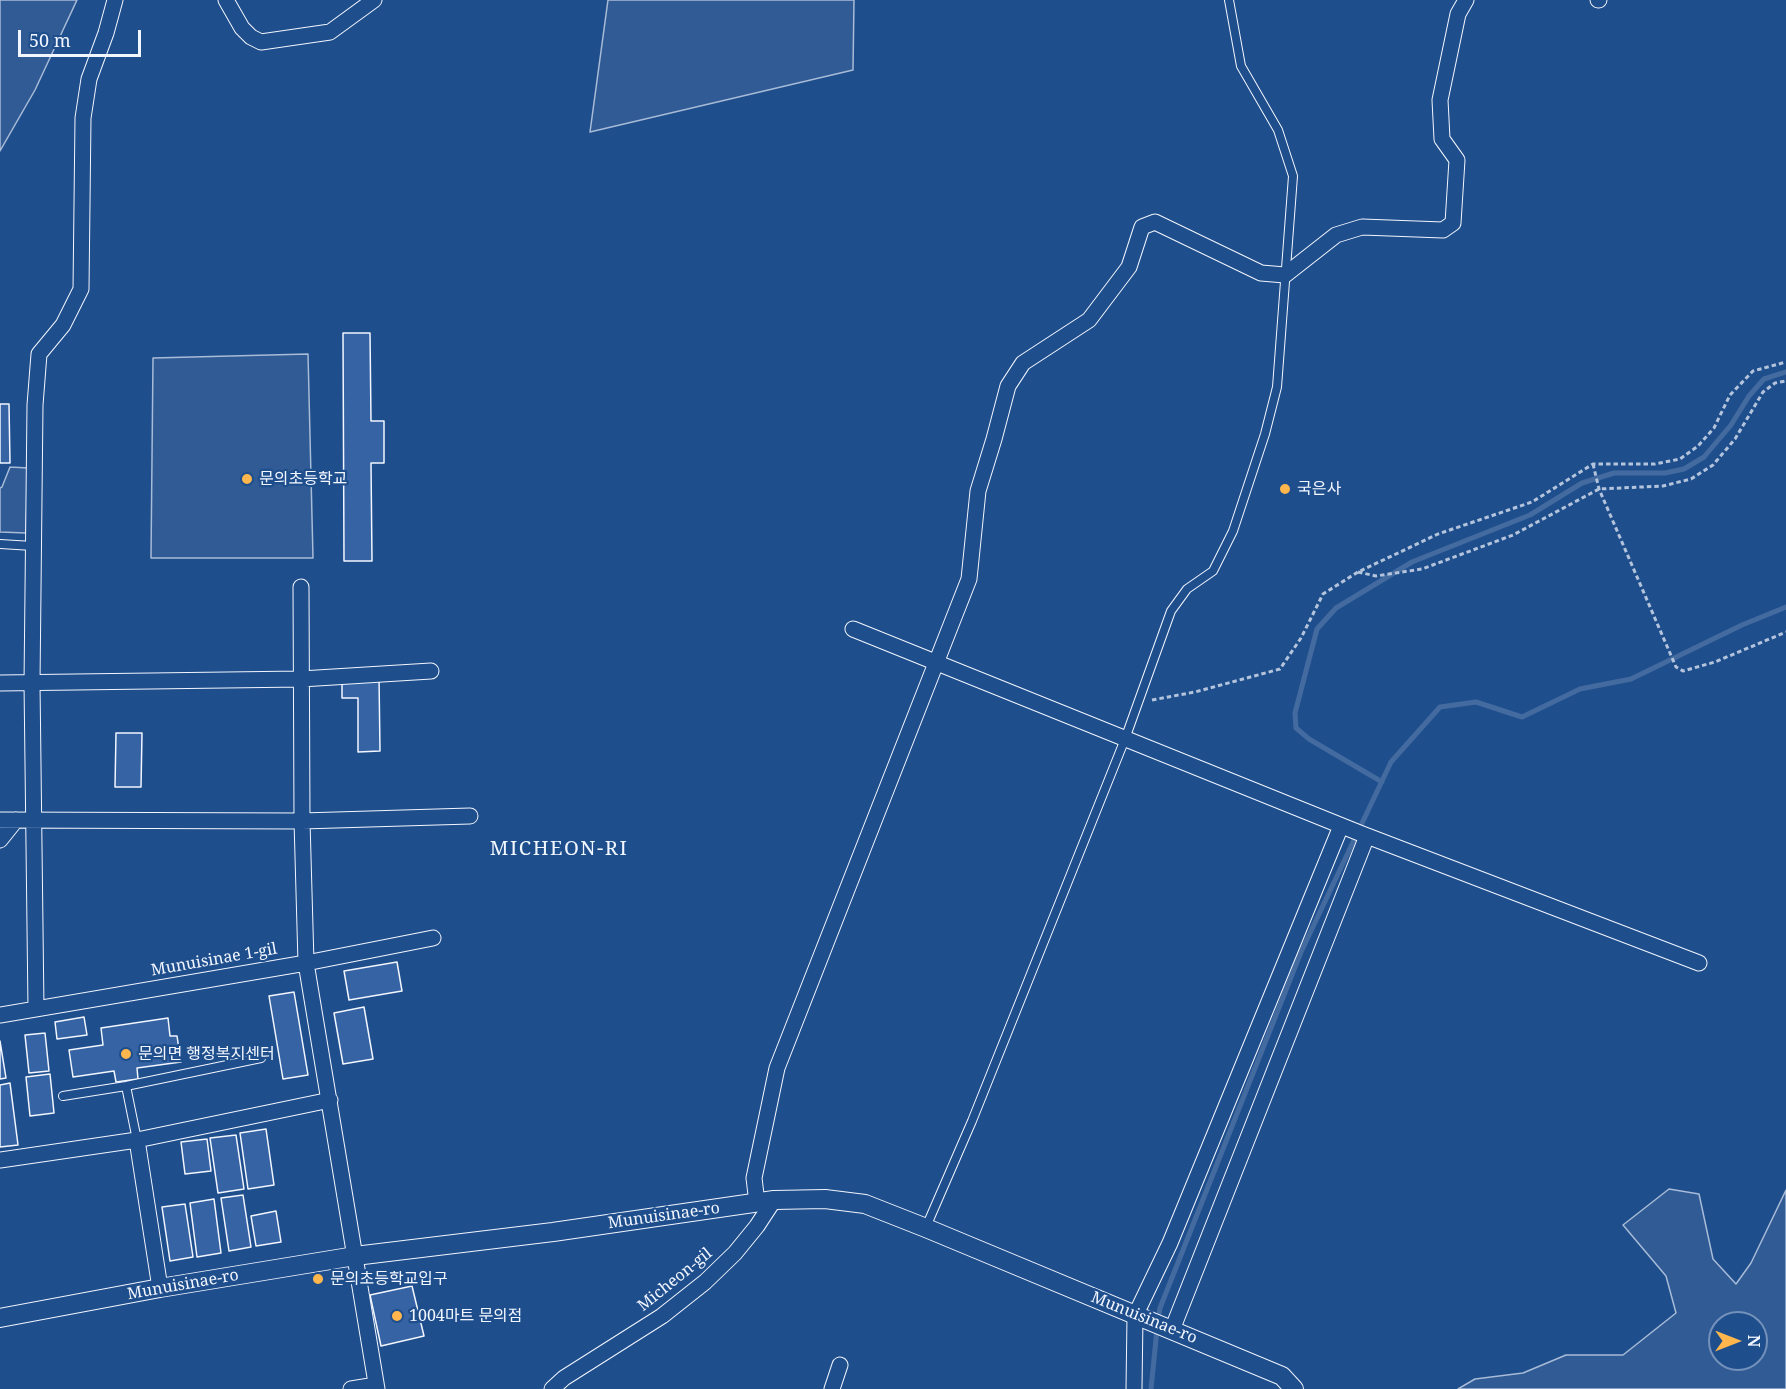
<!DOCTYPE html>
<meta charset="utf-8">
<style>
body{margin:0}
#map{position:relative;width:1786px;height:1389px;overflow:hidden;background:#1f4e8c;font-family:"Noto Serif",serif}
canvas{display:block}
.north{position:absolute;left:1708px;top:1311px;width:60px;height:60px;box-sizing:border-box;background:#1f4e8c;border:2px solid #7391ba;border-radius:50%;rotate:90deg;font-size:16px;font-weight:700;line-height:24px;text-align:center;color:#f2f6ff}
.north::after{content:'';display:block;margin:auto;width:21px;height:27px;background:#ffb74d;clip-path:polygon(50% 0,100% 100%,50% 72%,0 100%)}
.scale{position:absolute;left:18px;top:30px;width:123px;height:27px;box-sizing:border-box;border:3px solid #f2f6ff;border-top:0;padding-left:8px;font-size:18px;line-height:21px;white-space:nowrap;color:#f2f6ff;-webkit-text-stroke:4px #1f4e8c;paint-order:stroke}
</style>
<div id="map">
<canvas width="1786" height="1389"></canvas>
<div class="north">N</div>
<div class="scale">50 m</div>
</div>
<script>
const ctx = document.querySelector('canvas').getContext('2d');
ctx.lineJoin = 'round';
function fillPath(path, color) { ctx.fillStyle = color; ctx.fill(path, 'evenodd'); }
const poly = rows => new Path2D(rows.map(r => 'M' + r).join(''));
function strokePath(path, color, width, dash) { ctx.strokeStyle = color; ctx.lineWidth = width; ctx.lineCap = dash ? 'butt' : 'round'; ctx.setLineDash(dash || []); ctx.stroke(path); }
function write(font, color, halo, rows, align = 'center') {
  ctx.font = font + ' "Noto Serif","Noto Sans KR",serif'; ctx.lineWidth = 4.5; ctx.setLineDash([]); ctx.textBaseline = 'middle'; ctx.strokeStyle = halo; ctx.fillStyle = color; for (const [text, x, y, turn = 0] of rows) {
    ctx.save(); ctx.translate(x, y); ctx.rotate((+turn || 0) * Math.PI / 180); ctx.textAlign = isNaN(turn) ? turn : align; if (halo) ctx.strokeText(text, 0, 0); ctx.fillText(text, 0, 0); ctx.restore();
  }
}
const built = poly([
 [0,0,77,0,35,90,0,151,0,0],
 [608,0,854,0,853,70,590,132,608,0],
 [308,354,313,558,151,558,153,358,308,354],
 [10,467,28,468,26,533,0,532,0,488,2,487,10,467],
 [1669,1189,1699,1194,1713,1259,1736,1284,1751,1263,1786,1190,1786,1389,1458,1389,1475,1379,1523,1373,1566,1355,1623,1355,1676,1313,1666,1276,1623,1225,1669,1189],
 [1720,1323,1756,1323,1756,1359,1720,1359,1720,1323]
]);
fillPath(built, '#305b95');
strokePath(built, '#a8bbd7', 1.5);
strokePath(poly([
 [1382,782,1309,739,1296,728,1295,713,1317,629,1336,608,1412,562,1530,515,1582,483,1614,473,1665,473,1684,469,1704,457,1731,425,1749,396,1764,379,1786,372],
 [1158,1320,1160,1308,1301,952,1391,762,1440,707,1476,702,1522,717,1580,689,1631,679,1742,625,1786,607],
 [1151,1389,1157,1329]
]), '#446ba0', 5);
const building = poly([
 [343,333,370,333,371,421,384,421,384,463,371,463,372,561,344,561,343,333],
 [0,404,9,404,10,463,0,463,0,404],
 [342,676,379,676,380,751,358,752,358,698,342,698,342,676],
 [116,733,142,733,141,787,115,787,116,733],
 [397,962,402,991,349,1000,344,971,397,962],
 [294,992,308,1075,283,1079,269,996,294,992],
 [364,1007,373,1059,343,1064,334,1013,364,1007],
 [84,1017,87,1035,57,1039,55,1022,84,1017],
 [168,1018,170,1036,177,1036,181,1062,137,1068,138,1079,116,1082,114,1071,73,1077,69,1050,103,1045,101,1028,168,1018],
 [45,1033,49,1071,29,1073,25,1035,45,1033],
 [0,1041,6,1078,0,1079,0,1041],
 [50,1074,54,1113,30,1116,26,1077,50,1074],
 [10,1083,18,1145,0,1147,0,1085,10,1083],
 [266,1129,274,1185,248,1189,240,1133,266,1129],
 [236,1135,244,1189,218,1193,210,1138,236,1135],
 [207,1139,211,1171,185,1174,181,1142,207,1139],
 [243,1195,251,1247,229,1251,221,1198,243,1195],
 [214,1199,221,1253,197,1257,190,1203,214,1199],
 [185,1204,193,1257,170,1261,162,1207,185,1204],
 [276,1211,281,1242,256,1246,251,1216,276,1211],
 [412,1286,424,1336,381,1346,370,1295,412,1286]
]);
fillPath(building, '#3563a3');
strokePath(building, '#f2f6ff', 1.5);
const service = poly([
 [0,544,33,546],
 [126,1086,137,1140],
 [63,1096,126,1086,261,1058],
 [926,1227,972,1121,1125,739,1171,611,1187,589,1213,571,1233,531,1265,434,1277,387,1293,176,1278,130,1241,66,1229,0]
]);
const minor = poly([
 [226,0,242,28,251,37,261,42,330,32,374,0],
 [1598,0,1599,0],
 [301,587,302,821,306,963,377,1389],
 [853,629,1362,834,1699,963],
 [0,683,301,679,431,671],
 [0,820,302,821,470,816],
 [0,840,16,820],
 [36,1009,32,683,35,405,39,354,63,325,81,289,83,118,89,79,106,33,115,0],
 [0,1015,306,963,433,938],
 [137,1140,160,1288],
 [0,1160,137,1140,330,1100],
 [757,1203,754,1178,777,1068,969,579,978,491,994,439,1008,386,1023,363,1089,320,1129,267,1142,227,1155,222,1261,273,1285,275,1336,235,1362,227,1443,230,1453,223,1457,160,1442,139,1440,100,1458,14,1466,0],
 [1172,1330,1367,836],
 [351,1389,376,1385],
 [552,1389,564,1378,662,1316,705,1282,735,1253,757,1226,774,1200],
 [832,1389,840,1365],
 [1134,1389,1135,1316,1170,1243,1341,826]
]);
const tertiary = poly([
 [0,1318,160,1288,355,1256,553,1232,774,1200,825,1199,865,1204,926,1228,1282,1376,1294,1389]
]);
strokePath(service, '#f2f6ff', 10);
strokePath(minor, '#f2f6ff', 17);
strokePath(tertiary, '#f2f6ff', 20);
strokePath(poly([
 [1593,464,1599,489,1676,667,1683,671,1715,662,1786,632],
 [1358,572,1376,576,1422,569,1513,535,1599,489,1663,486,1691,479,1713,465,1735,439,1763,392,1775,383,1786,381],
 [1152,700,1195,692,1280,669,1301,638,1323,594,1358,572,1438,534,1532,502,1593,464,1655,464,1680,459,1698,446,1714,428,1730,395,1753,371,1786,362]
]), '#b3c4dc', 3, [4.5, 3]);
strokePath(service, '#1f4e8c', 8);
strokePath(minor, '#1f4e8c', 15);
strokePath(tertiary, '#1f4e8c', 18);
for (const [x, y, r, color] of [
 [247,479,6,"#ffb74d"],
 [1285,489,6,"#ffb74d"],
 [126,1054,6,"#ffb74d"],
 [318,1279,6,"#ffb74d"],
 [397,1316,6,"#ffb74d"]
]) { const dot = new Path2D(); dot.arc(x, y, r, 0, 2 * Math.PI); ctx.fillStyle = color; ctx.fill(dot); strokePath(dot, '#1f4e8c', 2); }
write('16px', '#f2f6ff', '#1f4e8c', [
 ["문의초등학교",259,479],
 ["국은사",1297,489],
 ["문의면 행정복지센터",138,1054],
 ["문의초등학교입구",330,1279],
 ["1004마트 문의점",409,1316]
], 'left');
write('16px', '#f2f6ff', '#1f4e8c', [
 ["Munuisinae 1-gil",214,960,-10],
 ["Munuisinae-ro",664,1216,-8],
 ["Micheon-gil",675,1280,-39],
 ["Munuisinae-ro",183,1285,-10],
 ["Munuisinae-ro",1144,1318,22]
]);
ctx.letterSpacing = '1.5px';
write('20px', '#f2f6ff', '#1f4e8c', [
 ["MICHEON-RI",559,849]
]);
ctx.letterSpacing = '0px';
</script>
